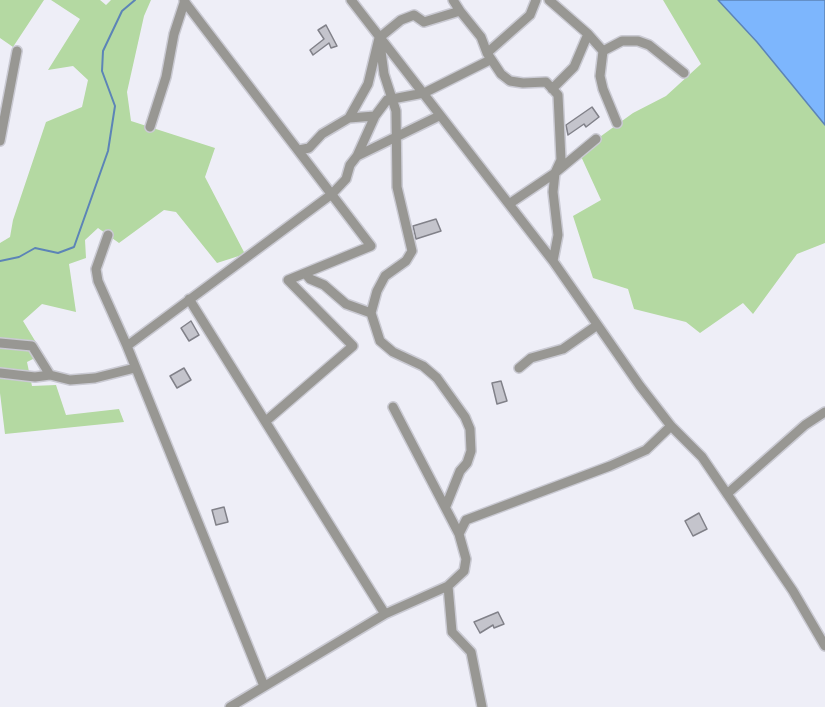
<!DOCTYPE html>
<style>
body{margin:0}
canvas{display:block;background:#eeeef7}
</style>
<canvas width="825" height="707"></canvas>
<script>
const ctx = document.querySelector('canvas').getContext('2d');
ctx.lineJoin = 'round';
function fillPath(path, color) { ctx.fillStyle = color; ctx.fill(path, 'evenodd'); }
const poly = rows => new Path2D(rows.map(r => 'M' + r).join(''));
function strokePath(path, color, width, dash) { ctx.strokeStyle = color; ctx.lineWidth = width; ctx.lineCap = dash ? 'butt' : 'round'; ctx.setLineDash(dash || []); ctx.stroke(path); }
fillPath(poly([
 [0,0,44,0,13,47,0,38],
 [51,0,100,0,106,5,111,0,151,0,144,16,127,92,131,121,215,148,205,177,245,254,217,263,176,212,164,210,119,243,98,228,85,240,86,258,69,264,76,312,42,304,23,321,43,354,27,362,32,386,56,385,66,415,119,409,124,422,5,434,0,393,0,243,10,237,13,220,46,122,82,107,88,80,73,66,48,70,80,19],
 [663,0,718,0,757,42,825,125,825,243,797,254,753,314,743,303,700,333,686,322,634,309,628,289,593,278,573,216,601,200,579,152,633,113,666,96,701,64]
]), '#b4d9a2');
const water = poly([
 [718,0,825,0,825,125,757,42,718,0]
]);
fillPath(water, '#7db6fd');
strokePath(water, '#5c84b7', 1.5);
strokePath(poly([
 [0,261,19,257,35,248,58,253,74,247,108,151,115,106,102,71,103,51,122,11,135,0]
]), '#5c84b7', 2);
const building = poly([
 [326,25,337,46,331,48,329,43,313,55,310,50,324,39,318,30,326,25],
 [592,107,599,117,586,127,584,124,568,135,566,125,592,107],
 [436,219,441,231,416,239,413,226,436,219],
 [191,321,199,335,189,341,181,328,191,321],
 [184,368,191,380,177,388,170,376,184,368],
 [501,381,507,401,497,404,492,383,501,381],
 [224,507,228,522,216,525,212,510,224,507],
 [699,513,707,529,693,536,685,521,699,513],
 [498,612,504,624,494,628,493,625,480,633,474,622,498,612]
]);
fillPath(building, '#c4c4cc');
strokePath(building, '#818189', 1.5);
const minor = poly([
 [351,0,553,261,640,386,671,426,702,457,793,591,825,646],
 [453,0,460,11],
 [549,0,588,34,603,51,600,76,603,89,617,123],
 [184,1,371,246,288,280,353,346,266,421],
 [603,51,622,41,638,41,649,45,684,73],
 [487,53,530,15,536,0],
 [552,89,574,67,588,34],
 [349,118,375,116],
 [150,127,166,77,174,34,185,0],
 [0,141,17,51],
 [299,150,309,148,322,134,349,118,368,84,379,38,401,20,414,15,424,22,460,11,481,37,487,53,501,74,510,81,523,83,546,82,558,95,561,160,555,173,553,192,558,235,553,261],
 [357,156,375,116,387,100,424,93,490,60],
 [509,204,555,173,596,139],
 [108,235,96,269,98,281,127,346,264,686],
 [305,273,310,279,324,285,346,304,371,313,380,341,393,352,423,366,437,378,465,417,470,429,471,451,467,463,460,471,446,506],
 [189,299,385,614],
 [371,313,377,291,385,276,406,261,412,251,397,187,396,111,384,74,380,43],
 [0,343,32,346,50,375,70,380,95,378,135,368],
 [127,346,332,194,346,179,350,165,357,156,439,116],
 [519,368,531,358,563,349,596,326],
 [0,373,35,377,50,375],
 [393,407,459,534],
 [727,494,805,425,825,412],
 [448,586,452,632,471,652,482,707],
 [230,707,385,614,448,586,464,571,466,559,459,534,466,520,610,466,646,450,671,426]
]);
strokePath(minor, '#cacad3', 12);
strokePath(minor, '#989793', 9);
</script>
